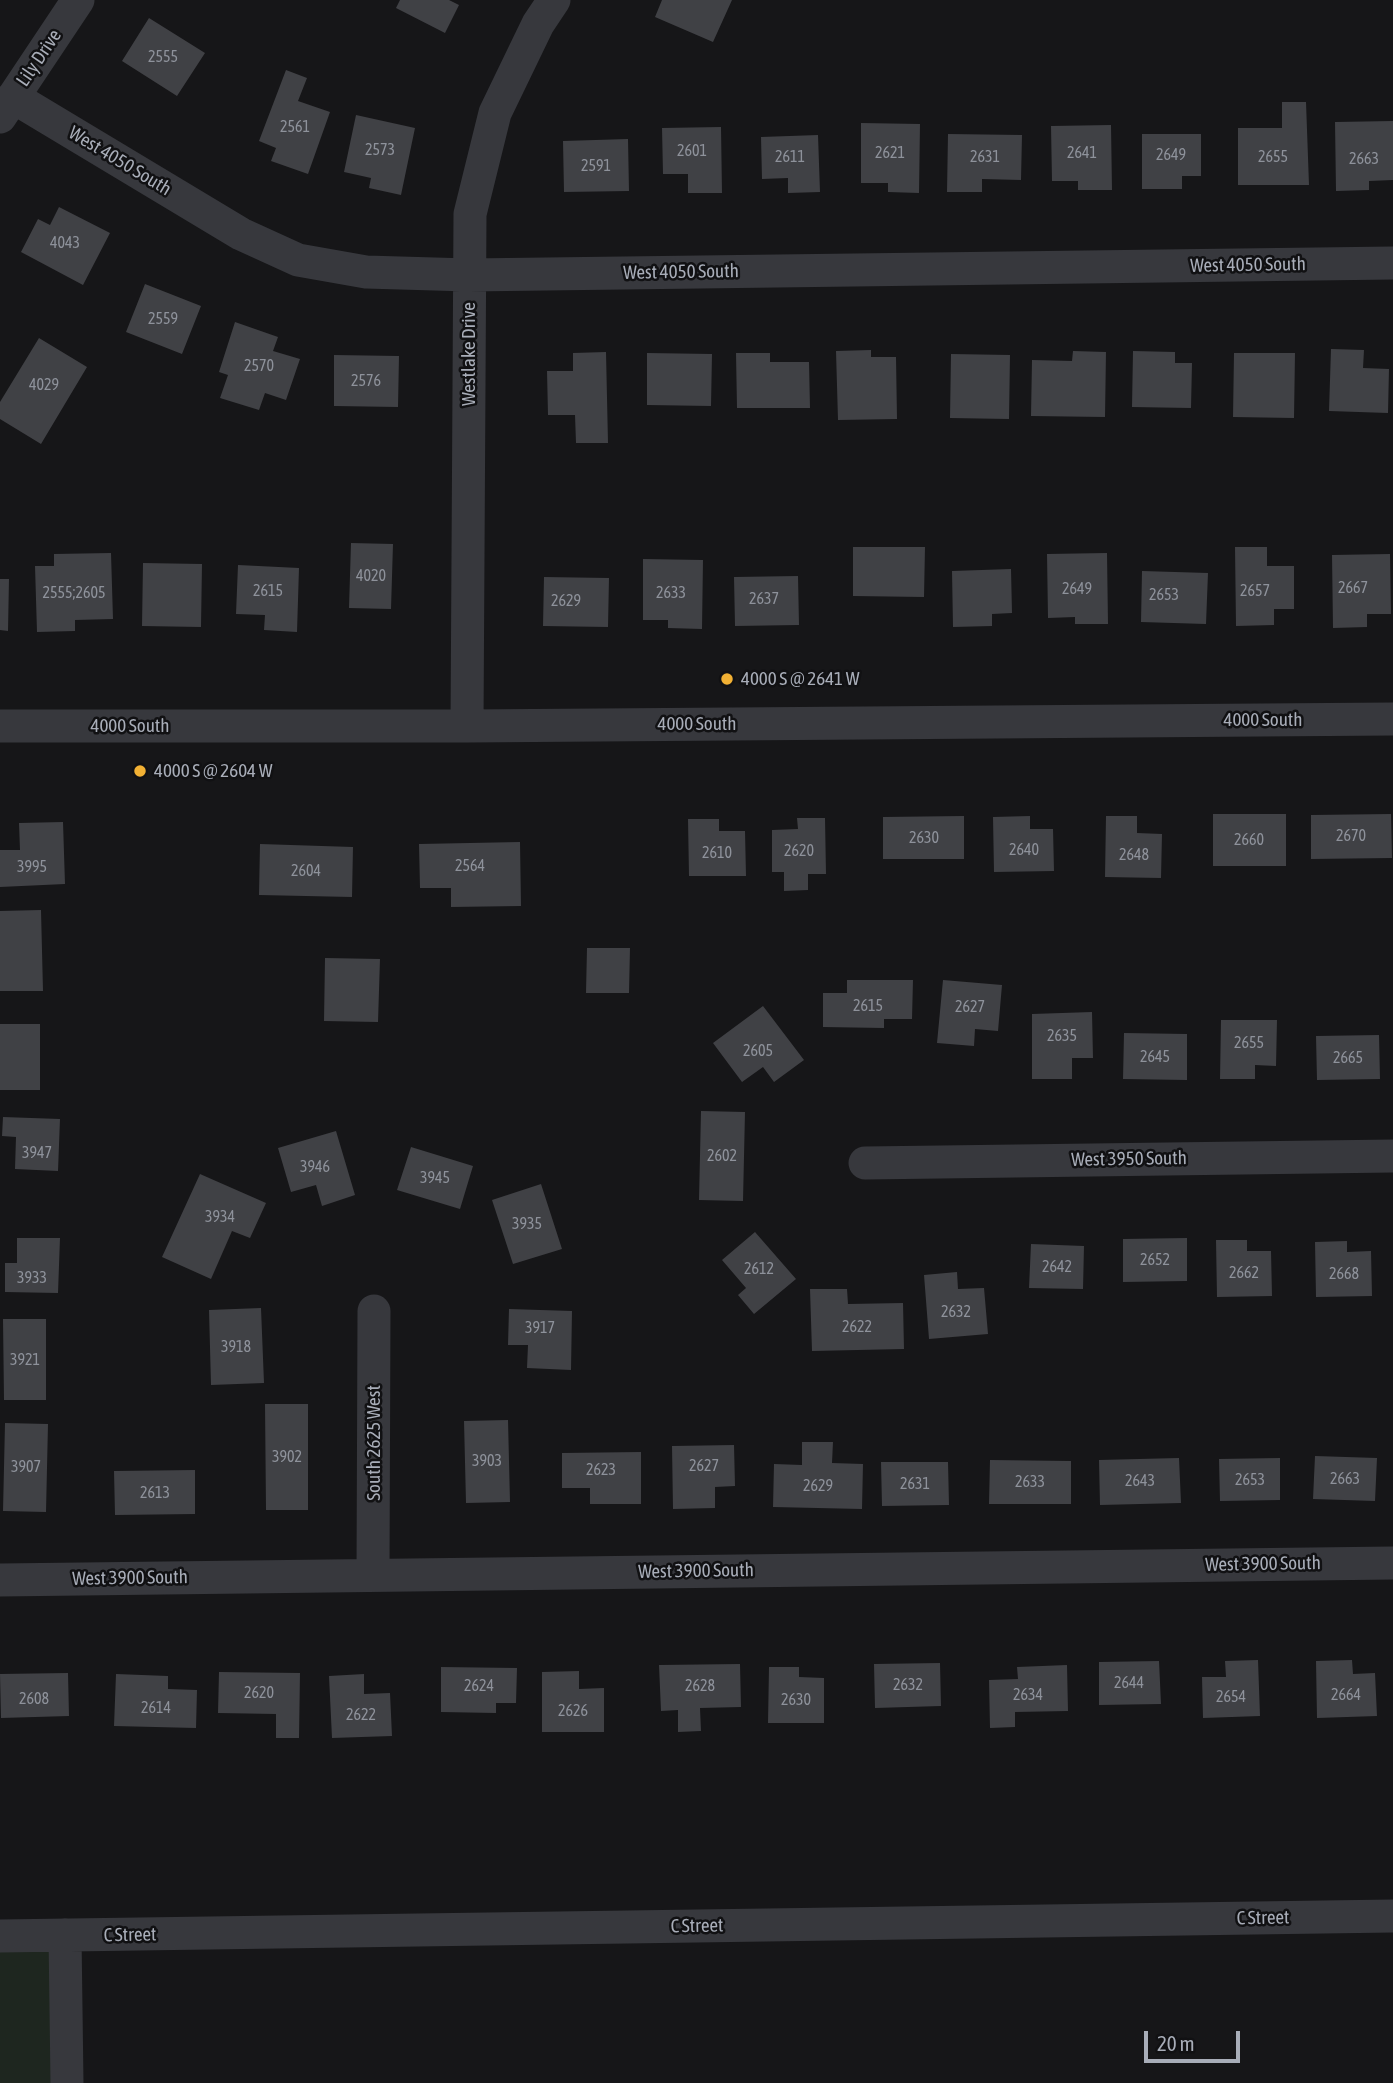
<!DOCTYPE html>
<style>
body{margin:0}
#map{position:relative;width:1393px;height:2083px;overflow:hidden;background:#161618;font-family:"Asap Condensed",sans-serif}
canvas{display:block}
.scale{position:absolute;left:1144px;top:2031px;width:96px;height:32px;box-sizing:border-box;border:4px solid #a8adb8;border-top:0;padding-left:9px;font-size:21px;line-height:24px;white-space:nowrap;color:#a8adb8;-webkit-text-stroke:5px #111113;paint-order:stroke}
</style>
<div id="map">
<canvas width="1393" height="2083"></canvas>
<div class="scale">20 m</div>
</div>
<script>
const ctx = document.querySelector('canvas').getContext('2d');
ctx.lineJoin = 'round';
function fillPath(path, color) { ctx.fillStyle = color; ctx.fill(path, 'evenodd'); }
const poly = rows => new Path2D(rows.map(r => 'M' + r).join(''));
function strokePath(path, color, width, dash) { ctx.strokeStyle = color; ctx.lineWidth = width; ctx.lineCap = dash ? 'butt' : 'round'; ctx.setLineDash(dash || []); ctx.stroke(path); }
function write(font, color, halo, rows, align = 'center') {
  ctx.font = font + ' "Asap Condensed",sans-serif'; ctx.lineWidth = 5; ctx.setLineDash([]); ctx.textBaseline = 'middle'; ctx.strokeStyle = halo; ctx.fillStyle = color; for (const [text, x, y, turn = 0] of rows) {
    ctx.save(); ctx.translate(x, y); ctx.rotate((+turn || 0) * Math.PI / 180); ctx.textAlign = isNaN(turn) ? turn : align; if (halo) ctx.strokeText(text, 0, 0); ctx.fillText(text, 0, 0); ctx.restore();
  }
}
fillPath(poly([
 [59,1951,60,2083,0,2083,0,1952]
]), '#1e261f');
fillPath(poly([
 [400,0,449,0,459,5,445,33,396,8],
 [662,0,732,0,713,42,655,17],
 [149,18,205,53,177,96,122,61],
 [286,70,307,78,298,101,330,112,308,174,271,161,276,148,259,141],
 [1282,102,1306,102,1309,185,1238,185,1238,128,1282,128],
 [356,115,415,128,401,195,369,188,371,178,344,172],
 [1393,121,1393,180,1369,181,1369,190,1336,191,1335,122],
 [861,123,920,124,919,193,888,192,888,183,861,183],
 [1111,125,1112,190,1078,190,1078,181,1052,181,1051,126],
 [721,127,722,193,688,193,688,174,663,174,662,128],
 [948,134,1022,135,1021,180,982,179,982,192,947,192],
 [1142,134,1201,134,1201,176,1182,176,1182,189,1142,189],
 [818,135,820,192,788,193,788,178,762,179,761,137],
 [628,139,629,191,564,192,563,141],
 [59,207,110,233,83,285,21,252,38,219,50,225],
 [145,284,201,306,182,354,126,332],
 [235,322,278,337,273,351,300,359,286,400,265,393,259,410,220,398,228,375,219,372],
 [39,338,87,367,41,444,0,419,0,402],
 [1331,349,1364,350,1363,368,1389,369,1388,413,1329,411],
 [871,350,871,357,896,357,897,419,838,420,836,351],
 [1073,351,1106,352,1105,417,1031,416,1032,360,1072,361],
 [1133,351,1175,352,1175,363,1192,363,1191,408,1132,407],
 [606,352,608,443,576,443,575,415,548,415,547,371,573,371,573,353],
 [647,353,712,354,711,406,647,405],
 [736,353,770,353,770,362,809,362,810,408,737,408],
 [1234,353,1295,353,1294,418,1233,417],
 [951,354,1010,355,1009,419,950,418],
 [334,355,399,356,398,407,334,406],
 [351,543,393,544,391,609,349,608],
 [853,547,925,547,924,597,853,596],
 [1235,547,1267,547,1267,566,1294,566,1294,609,1274,609,1274,625,1236,626],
 [111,553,113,619,75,620,75,631,37,632,35,566,54,566,54,554],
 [1107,553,1108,624,1075,624,1075,617,1048,618,1047,554],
 [1390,554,1391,614,1367,614,1367,627,1333,628,1332,555],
 [643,559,703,560,702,629,668,628,668,620,643,620],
 [143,563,202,564,201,627,142,626],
 [238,565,299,568,297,632,264,630,265,615,236,614],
 [1011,569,1012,613,992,614,992,626,953,627,952,571],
 [1142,571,1208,573,1206,624,1141,622],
 [798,576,799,625,735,626,734,577],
 [544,577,609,578,608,627,543,626],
 [0,579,9,579,8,631,0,630],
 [1213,814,1286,814,1286,866,1213,866],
 [1391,814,1392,858,1311,859,1311,815],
 [964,816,964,859,883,859,883,817],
 [1030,816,1030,829,1053,829,1054,871,994,872,993,817],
 [1106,816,1137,816,1137,833,1162,834,1161,878,1105,877],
 [797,818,825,818,826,874,808,874,808,890,784,891,784,872,772,872,772,830,798,829],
 [688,819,719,819,719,831,745,831,746,876,689,876],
 [63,822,65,884,0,887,0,850,20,850,19,823],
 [520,842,521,906,451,907,451,888,420,888,419,844],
 [260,844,353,847,352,897,259,895],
 [41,910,43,991,0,991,0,911],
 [587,948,630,948,629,993,586,993],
 [325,958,380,959,378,1022,324,1021],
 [847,980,913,980,912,1019,884,1019,884,1028,823,1027,823,993,847,993],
 [943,980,1002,985,998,1031,975,1029,974,1046,937,1043],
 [763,1006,804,1060,774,1082,763,1067,742,1082,713,1043],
 [1092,1012,1093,1058,1072,1058,1072,1079,1032,1079,1032,1014],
 [1221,1020,1277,1020,1276,1066,1255,1065,1255,1079,1220,1079],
 [0,1024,40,1024,40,1090,0,1090],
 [1124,1033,1187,1034,1187,1080,1123,1079],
 [1379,1035,1380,1079,1317,1080,1316,1036],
 [701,1111,745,1112,743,1201,699,1200],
 [3,1117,60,1119,58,1171,15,1169,16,1137,2,1136],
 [336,1131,355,1195,322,1206,316,1185,291,1192,278,1148],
 [411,1147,473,1166,460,1209,397,1190],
 [200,1174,266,1203,250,1238,232,1231,211,1279,162,1257],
 [541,1184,562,1249,513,1264,492,1200],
 [755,1232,796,1279,754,1314,738,1295,746,1288,722,1260],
 [17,1238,60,1238,58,1293,5,1292,5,1263,17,1263],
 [1187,1238,1187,1281,1123,1282,1123,1239],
 [1216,1240,1247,1240,1247,1251,1271,1251,1272,1296,1217,1297],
 [1347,1241,1347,1252,1371,1251,1372,1296,1316,1297,1315,1242],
 [1031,1244,1084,1246,1083,1289,1029,1288],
 [957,1272,958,1289,984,1288,988,1334,929,1339,924,1275],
 [810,1289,847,1289,848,1304,903,1303,904,1349,812,1351],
 [261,1308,264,1383,211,1385,209,1310],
 [509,1309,572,1311,571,1370,527,1368,528,1345,508,1345],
 [3,1319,46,1319,46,1400,4,1400],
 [265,1404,308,1404,308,1510,266,1510],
 [508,1420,510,1502,466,1503,464,1421],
 [5,1423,48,1424,46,1512,3,1511],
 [802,1442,833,1442,832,1463,863,1464,862,1509,773,1507,774,1464,802,1465],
 [734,1445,735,1486,715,1487,715,1508,673,1509,672,1446],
 [641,1452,641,1504,590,1504,590,1488,562,1488,562,1453],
 [1315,1456,1377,1458,1375,1501,1313,1499],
 [1179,1458,1181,1503,1100,1505,1099,1460],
 [1280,1458,1280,1500,1220,1501,1219,1459],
 [990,1460,1071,1461,1071,1504,989,1504],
 [881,1462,948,1462,949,1505,882,1506],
 [195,1470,195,1514,115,1515,114,1471],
 [1258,1660,1260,1716,1203,1718,1202,1677,1226,1677,1225,1661],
 [1352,1660,1353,1674,1375,1673,1377,1716,1317,1718,1316,1661],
 [1159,1661,1161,1704,1099,1705,1099,1662],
 [940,1663,941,1706,875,1708,874,1664],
 [740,1664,741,1707,700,1708,701,1731,678,1732,678,1710,661,1711,659,1665],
 [1067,1665,1068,1711,1015,1712,1015,1727,990,1728,989,1680,1018,1679,1017,1667],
 [441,1667,517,1668,516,1703,496,1703,496,1713,441,1712],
 [769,1667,799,1667,799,1677,824,1678,824,1723,768,1723],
 [579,1671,579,1689,604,1688,604,1732,542,1732,542,1672],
 [219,1672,300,1673,299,1738,276,1738,276,1714,218,1713],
 [68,1673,69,1716,1,1718,0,1674],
 [116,1674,168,1676,168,1689,197,1690,196,1728,114,1726],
 [364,1674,364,1694,390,1693,392,1736,332,1738,329,1676]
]), '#404145');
strokePath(poly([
 [13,97,241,234,298,260,366,272,469,275,1393,263],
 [0,117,78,0],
 [0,726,467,726,1393,719],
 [467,726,470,214,495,113,538,24,554,0],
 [865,1163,1393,1156],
 [373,1575,374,1311],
 [0,1580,1393,1563],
 [65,1935,67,2083],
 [0,1936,1393,1916]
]), '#37383d', 33);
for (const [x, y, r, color] of [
 [727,679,7,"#f2b134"],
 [140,771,7,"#f2b134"]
]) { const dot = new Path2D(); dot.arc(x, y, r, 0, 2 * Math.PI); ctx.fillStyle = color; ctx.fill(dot); strokePath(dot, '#111113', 2.5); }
write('16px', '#8e929b', null, [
 ["2555",163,57],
 ["2561",295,127],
 ["2573",380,150],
 ["2601",692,151],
 ["2621",890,153],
 ["2641",1082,153],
 ["2649",1171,155],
 ["2611",790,157],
 ["2631",985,157],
 ["2655",1273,157],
 ["2663",1364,159],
 ["2591",596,166],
 ["4043",65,243],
 ["2559",163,319],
 ["2570",259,366],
 ["2576",366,381],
 ["4029",44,385],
 ["4020",371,576],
 ["2667",1353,588],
 ["2649",1077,589],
 ["2615",268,591],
 ["2657",1255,591],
 ["2555;2605",74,593],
 ["2633",671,593],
 ["2653",1164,595],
 ["2637",764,599],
 ["2629",566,601],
 ["2670",1351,836],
 ["2630",924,838],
 ["2660",1249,840],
 ["2640",1024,850],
 ["2620",799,851],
 ["2610",717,853],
 ["2648",1134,855],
 ["2564",470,866],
 ["3995",32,867],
 ["2604",306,871],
 ["2615",868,1006],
 ["2627",970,1007],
 ["2635",1062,1036],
 ["2655",1249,1043],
 ["2605",758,1051],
 ["2645",1155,1057],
 ["2665",1348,1058],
 ["3947",37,1153],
 ["2602",722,1156],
 ["3946",315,1167],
 ["3945",435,1178],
 ["3934",220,1217],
 ["3935",527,1224],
 ["2652",1155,1260],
 ["2642",1057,1267],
 ["2612",759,1269],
 ["2662",1244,1273],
 ["2668",1344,1274],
 ["3933",32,1278],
 ["2632",956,1312],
 ["2622",857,1327],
 ["3917",540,1328],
 ["3918",236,1347],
 ["3921",25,1360],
 ["3902",287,1457],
 ["3903",487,1461],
 ["2627",704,1466],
 ["3907",26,1467],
 ["2623",601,1470],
 ["2663",1345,1479],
 ["2653",1250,1480],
 ["2643",1140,1481],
 ["2633",1030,1482],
 ["2631",915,1484],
 ["2629",818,1486],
 ["2613",155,1493],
 ["2644",1129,1683],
 ["2632",908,1685],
 ["2624",479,1686],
 ["2628",700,1686],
 ["2620",259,1693],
 ["2634",1028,1695],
 ["2664",1346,1695],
 ["2654",1231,1697],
 ["2608",34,1699],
 ["2630",796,1700],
 ["2614",156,1708],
 ["2626",573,1711],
 ["2622",361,1715]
]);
write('19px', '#a8adb8', '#111113', [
 ["Lily Drive",39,58,-56],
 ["West 4050 South",120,161,31],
 ["West 4050 South",1248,265,-1],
 ["West 4050 South",681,272,-1],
 ["Westlake Drive",469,354,-90],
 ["4000 South",1263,720],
 ["4000 South",697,724],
 ["4000 South",130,726],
 ["West 3950 South",1129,1159,-1],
 ["South 2625 West",374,1443,-90],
 ["West 3900 South",1263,1564,-1],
 ["West 3900 South",696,1571,-1],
 ["West 3900 South",130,1578,-1],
 ["C Street",1263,1918,-1],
 ["C Street",697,1926,-1],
 ["C Street",130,1935,-1]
]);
write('19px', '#a8adb8', '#111113', [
 ["4000 S @ 2641 W",741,679],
 ["4000 S @ 2604 W",154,771]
], 'left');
</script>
